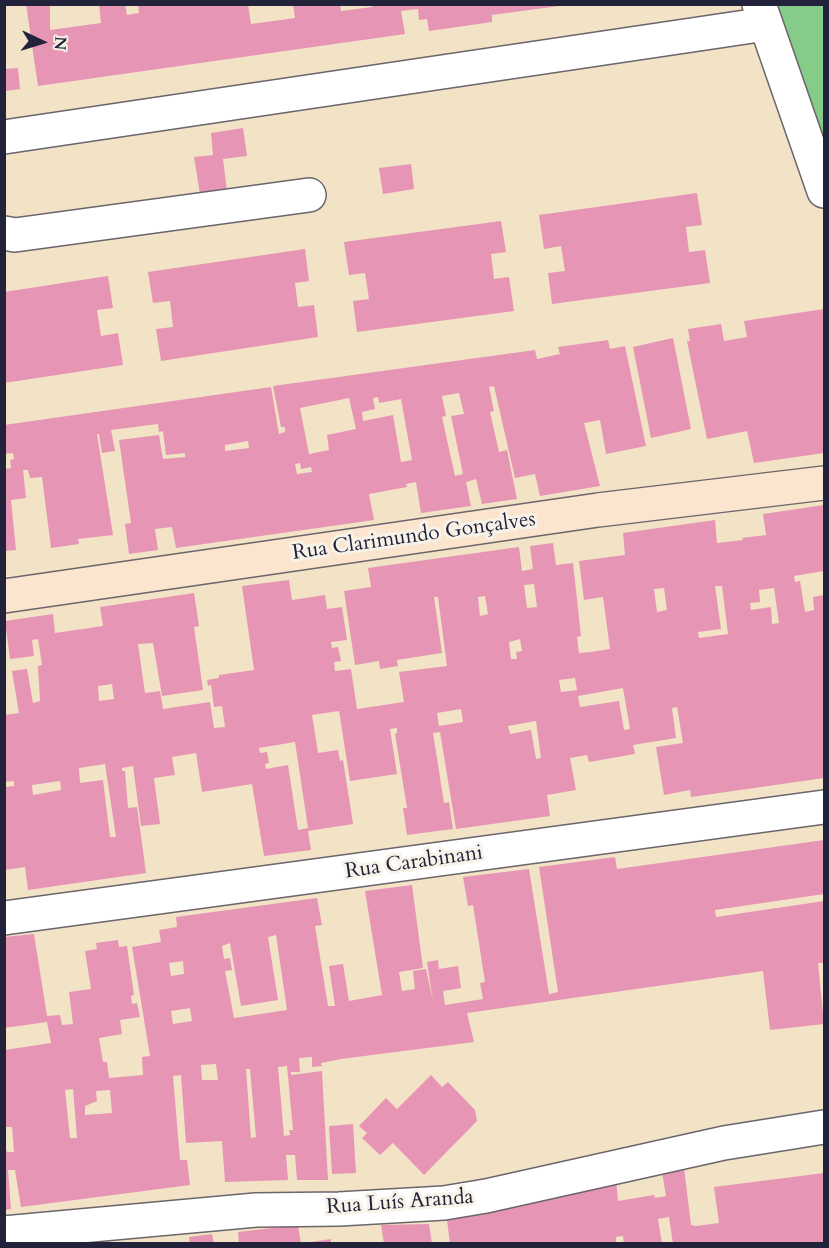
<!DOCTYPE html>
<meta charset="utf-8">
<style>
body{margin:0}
#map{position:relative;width:829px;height:1248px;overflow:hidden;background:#f2e2c6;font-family:Cardo,serif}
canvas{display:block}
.frame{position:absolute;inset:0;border:6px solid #22223b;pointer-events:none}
.north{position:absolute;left:12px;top:12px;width:60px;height:60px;-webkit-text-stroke:4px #f7f3e8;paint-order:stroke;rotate:94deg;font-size:16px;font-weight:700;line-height:24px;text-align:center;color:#22223b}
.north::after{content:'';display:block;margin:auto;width:21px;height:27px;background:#22223b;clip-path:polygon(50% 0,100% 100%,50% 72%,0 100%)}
</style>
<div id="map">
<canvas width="829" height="1248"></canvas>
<div class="frame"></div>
<div class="north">N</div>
</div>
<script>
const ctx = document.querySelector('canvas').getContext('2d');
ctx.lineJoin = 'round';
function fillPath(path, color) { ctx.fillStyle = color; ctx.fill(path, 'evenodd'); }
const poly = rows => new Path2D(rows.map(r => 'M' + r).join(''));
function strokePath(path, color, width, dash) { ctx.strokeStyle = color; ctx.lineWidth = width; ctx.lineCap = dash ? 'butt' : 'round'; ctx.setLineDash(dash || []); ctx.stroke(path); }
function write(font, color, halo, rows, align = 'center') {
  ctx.font = font + ' Cardo,serif'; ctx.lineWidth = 6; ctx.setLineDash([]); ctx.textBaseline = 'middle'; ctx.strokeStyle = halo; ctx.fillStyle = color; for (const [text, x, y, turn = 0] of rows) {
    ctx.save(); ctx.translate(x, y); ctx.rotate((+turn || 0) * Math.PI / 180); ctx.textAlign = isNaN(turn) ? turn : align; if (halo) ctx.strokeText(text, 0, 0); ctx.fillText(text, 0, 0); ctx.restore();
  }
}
fillPath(poly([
 [755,5,824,5,824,203]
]), '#85cc88');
fillPath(poly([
 [26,4,50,4,50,30,101,23,99,4,125,4,127,15,139,13,138,4,248,4,251,24,295,18,293,4,340,4,341,11,372,7,372,4,559,6,492,15,492,22,429,31,427,19,419,20,418,9,401,11,405,34,38,86],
 [18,68,20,89,5,91,5,69],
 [243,128,247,156,223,159,227,191,200,194,194,157,213,155,211,133],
 [411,164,414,189,383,194,379,168],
 [697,193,702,225,686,227,689,252,705,250,710,283,552,304,548,273,565,271,561,246,544,249,539,215],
 [501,221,506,252,491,254,494,279,509,277,514,311,357,332,353,301,369,299,365,273,349,275,344,242],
 [305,249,309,281,295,283,298,307,314,305,318,337,161,361,156,329,173,327,170,301,153,303,148,272],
 [108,276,113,308,97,310,101,336,118,333,123,365,4,383,4,292],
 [824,309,824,453,754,463,747,431,707,439,687,341,690,341,688,329,721,324,724,341,747,337,744,321],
 [673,338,691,429,651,438,633,347],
 [608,340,610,349,625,346,646,446,606,454,600,420,584,423,600,486,540,496,535,474,515,478,494,386,489,387,494,411,490,412,499,452,507,450,517,499,482,504,476,479,466,482,471,506,421,513,416,482,406,484,407,487,369,494,374,520,176,548,172,527,155,529,158,550,129,554,125,524,131,523,119,440,159,435,163,459,185,457,185,453,166,455,163,431,159,432,158,424,111,430,115,451,102,453,99,434,97,434,113,535,78,539,79,544,51,548,42,477,30,478,28,470,23,470,26,498,11,500,16,550,4,551,4,469,11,468,10,460,14,459,13,453,4,454,4,425,271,387,279,434,285,432,285,427,281,427,273,386,535,350,537,359,560,354,558,347],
 [459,393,464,414,451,416,463,474,455,476,442,417,446,416,442,396],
 [378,397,379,403,401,399,412,460,401,462,393,415,363,421,362,412,375,409,373,398],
 [349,398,356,429,327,435,329,450,309,454,300,408],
 [248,441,249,448,225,451,225,445],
 [300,463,301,469,311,467,312,472,297,474,295,464],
 [824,505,824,571,794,576,795,582,800,581,805,612,814,610,813,597,824,595,824,778,691,797,690,790,664,795,656,747,683,743,677,707,672,708,676,738,633,745,635,754,589,762,587,755,570,758,576,790,547,795,550,816,456,829,440,732,433,733,444,803,449,802,453,829,407,835,403,808,407,808,395,734,397,733,397,728,390,729,397,774,350,781,339,711,312,715,318,753,338,750,340,761,343,760,353,824,308,831,311,850,264,856,252,784,202,792,196,753,172,757,175,775,154,778,160,824,141,826,133,766,122,768,122,771,125,771,128,808,137,807,146,873,28,890,25,867,5,870,5,787,14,786,14,781,4,782,4,715,19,713,12,671,27,669,33,703,40,701,38,666,42,665,38,639,32,640,34,656,10,659,5,621,53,614,55,633,103,626,100,607,194,593,199,626,194,627,203,690,162,696,153,643,138,644,145,693,160,691,163,709,210,702,214,728,225,727,222,706,214,707,211,685,208,686,207,680,219,678,219,675,254,670,242,586,289,580,292,600,325,595,327,609,342,607,347,640,331,642,332,648,338,647,341,661,334,662,335,671,351,669,357,709,404,702,399,672,447,666,438,597,434,597,442,653,397,660,398,666,380,669,379,661,355,665,344,591,371,587,368,568,519,547,522,571,533,569,530,546,553,543,556,565,573,563,581,636,577,637,579,653,591,652,610,649,603,597,584,600,579,561,625,555,623,533,715,520,717,543,743,540,742,538,766,535,763,514],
 [534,584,537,607,527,608,524,585],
 [715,586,722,586,728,634,699,638,698,632,721,629],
 [664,588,667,610,657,612,654,589],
 [774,588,779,623,772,624,771,607,751,610,750,603,760,602,759,590],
 [485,596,488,614,480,616,478,597],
 [520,639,522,651,516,652,517,659,511,659,509,642],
 [575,678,577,690,561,692,559,680],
 [112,684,114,699,99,701,98,686],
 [623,688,630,729,624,730,619,701,580,707,578,696],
 [461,709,463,722,439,726,437,713],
 [536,721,541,758,536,759,531,730,510,734,508,726],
 [295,742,308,828,298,830,288,765,266,769,265,764,269,763,267,752,260,753,259,748],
 [105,764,116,837,110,837,103,780,80,783,79,768],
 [60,781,61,790,33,795,32,785],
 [824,840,824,894,715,910,716,917,824,901,824,963,818,963,824,1024,770,1030,763,971,467,1013,474,1042,341,1059,321,1063,322,1066,312,1067,312,1057,299,1058,300,1072,291,1072,291,1075,322,1071,328,1180,297,1180,295,1155,286,1155,288,1180,225,1182,222,1141,186,1143,181,1075,173,1076,180,1160,187,1160,190,1185,21,1207,15,1170,8,1170,11,1209,4,1210,4,1142,7,1152,14,1152,12,1127,5,1127,5,1050,51,1043,47,1022,4,1028,4,937,34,934,47,1016,60,1015,62,1025,73,1024,69,992,91,989,85,951,97,949,96,943,118,940,119,947,127,946,134,995,131,996,132,1004,137,1003,140,1017,120,1020,122,1034,99,1038,103,1062,107,1062,109,1078,143,1075,142,1057,150,1056,132,947,161,942,159,930,177,927,176,917,317,898,322,925,315,926,328,1006,335,1006,329,966,343,964,349,1001,382,995,365,891,412,885,423,968,399,972,402,991,415,989,413,971,426,969,433,1001,427,962,438,960,439,969,458,966,461,988,443,991,445,1005,483,999,480,983,485,982,473,905,468,906,463,877,529,869,549,994,558,992,539,867,615,857,617,869],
 [276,935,287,1010,234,1018,225,971,232,970,230,958,224,959,222,946,230,943,241,1006,278,1000,268,937],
 [183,961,184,974,171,976,169,963],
 [190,1008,192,1021,173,1024,171,1011],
 [216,1064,218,1080,202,1080,201,1065],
 [287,1066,293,1130,289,1130,290,1135,284,1136,278,1067],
 [246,1069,250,1069,256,1137,251,1138],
 [73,1089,77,1138,70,1138,65,1090],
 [110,1090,112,1113,85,1115,85,1106,97,1101,96,1091],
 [431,1075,442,1087,448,1082,475,1110,477,1121,424,1175,393,1143,380,1155,362,1138,367,1133,359,1126,386,1098,397,1109],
 [353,1124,356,1173,332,1174,329,1126],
 [684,1168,691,1225,696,1226,719,1223,714,1187,824,1173,824,1244,673,1244,669,1217,658,1219,662,1244,624,1244,623,1236,616,1237,616,1244,450,1244,447,1220,616,1180,618,1201,654,1195,655,1198,666,1196,662,1172],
 [429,1224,432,1244,384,1244,381,1225],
 [298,1225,301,1244,239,1244,238,1232],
 [212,1234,214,1244,190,1244,189,1237],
 [331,1239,331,1244,311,1244,311,1242]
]), '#e696b4');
const street = poly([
 [759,4,824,191],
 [4,137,766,24],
 [4,233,15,235,309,195],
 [4,918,824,807],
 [4,1233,256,1210,339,1209,444,1203,486,1196,724,1143,824,1127]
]);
const secondary = poly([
 [4,596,598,510,824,483]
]);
strokePath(street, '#6b656c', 36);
strokePath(secondary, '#6b656c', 36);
strokePath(street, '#fff', 33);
strokePath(secondary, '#fce5cf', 33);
write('21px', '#22223b', '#f7f3e8', [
 ["Rua Clarimundo Gonçalves",414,537,-8],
 ["Rua Carabinani",414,863,-8],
 ["Rua Luís Aranda",400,1203,-4]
]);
</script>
